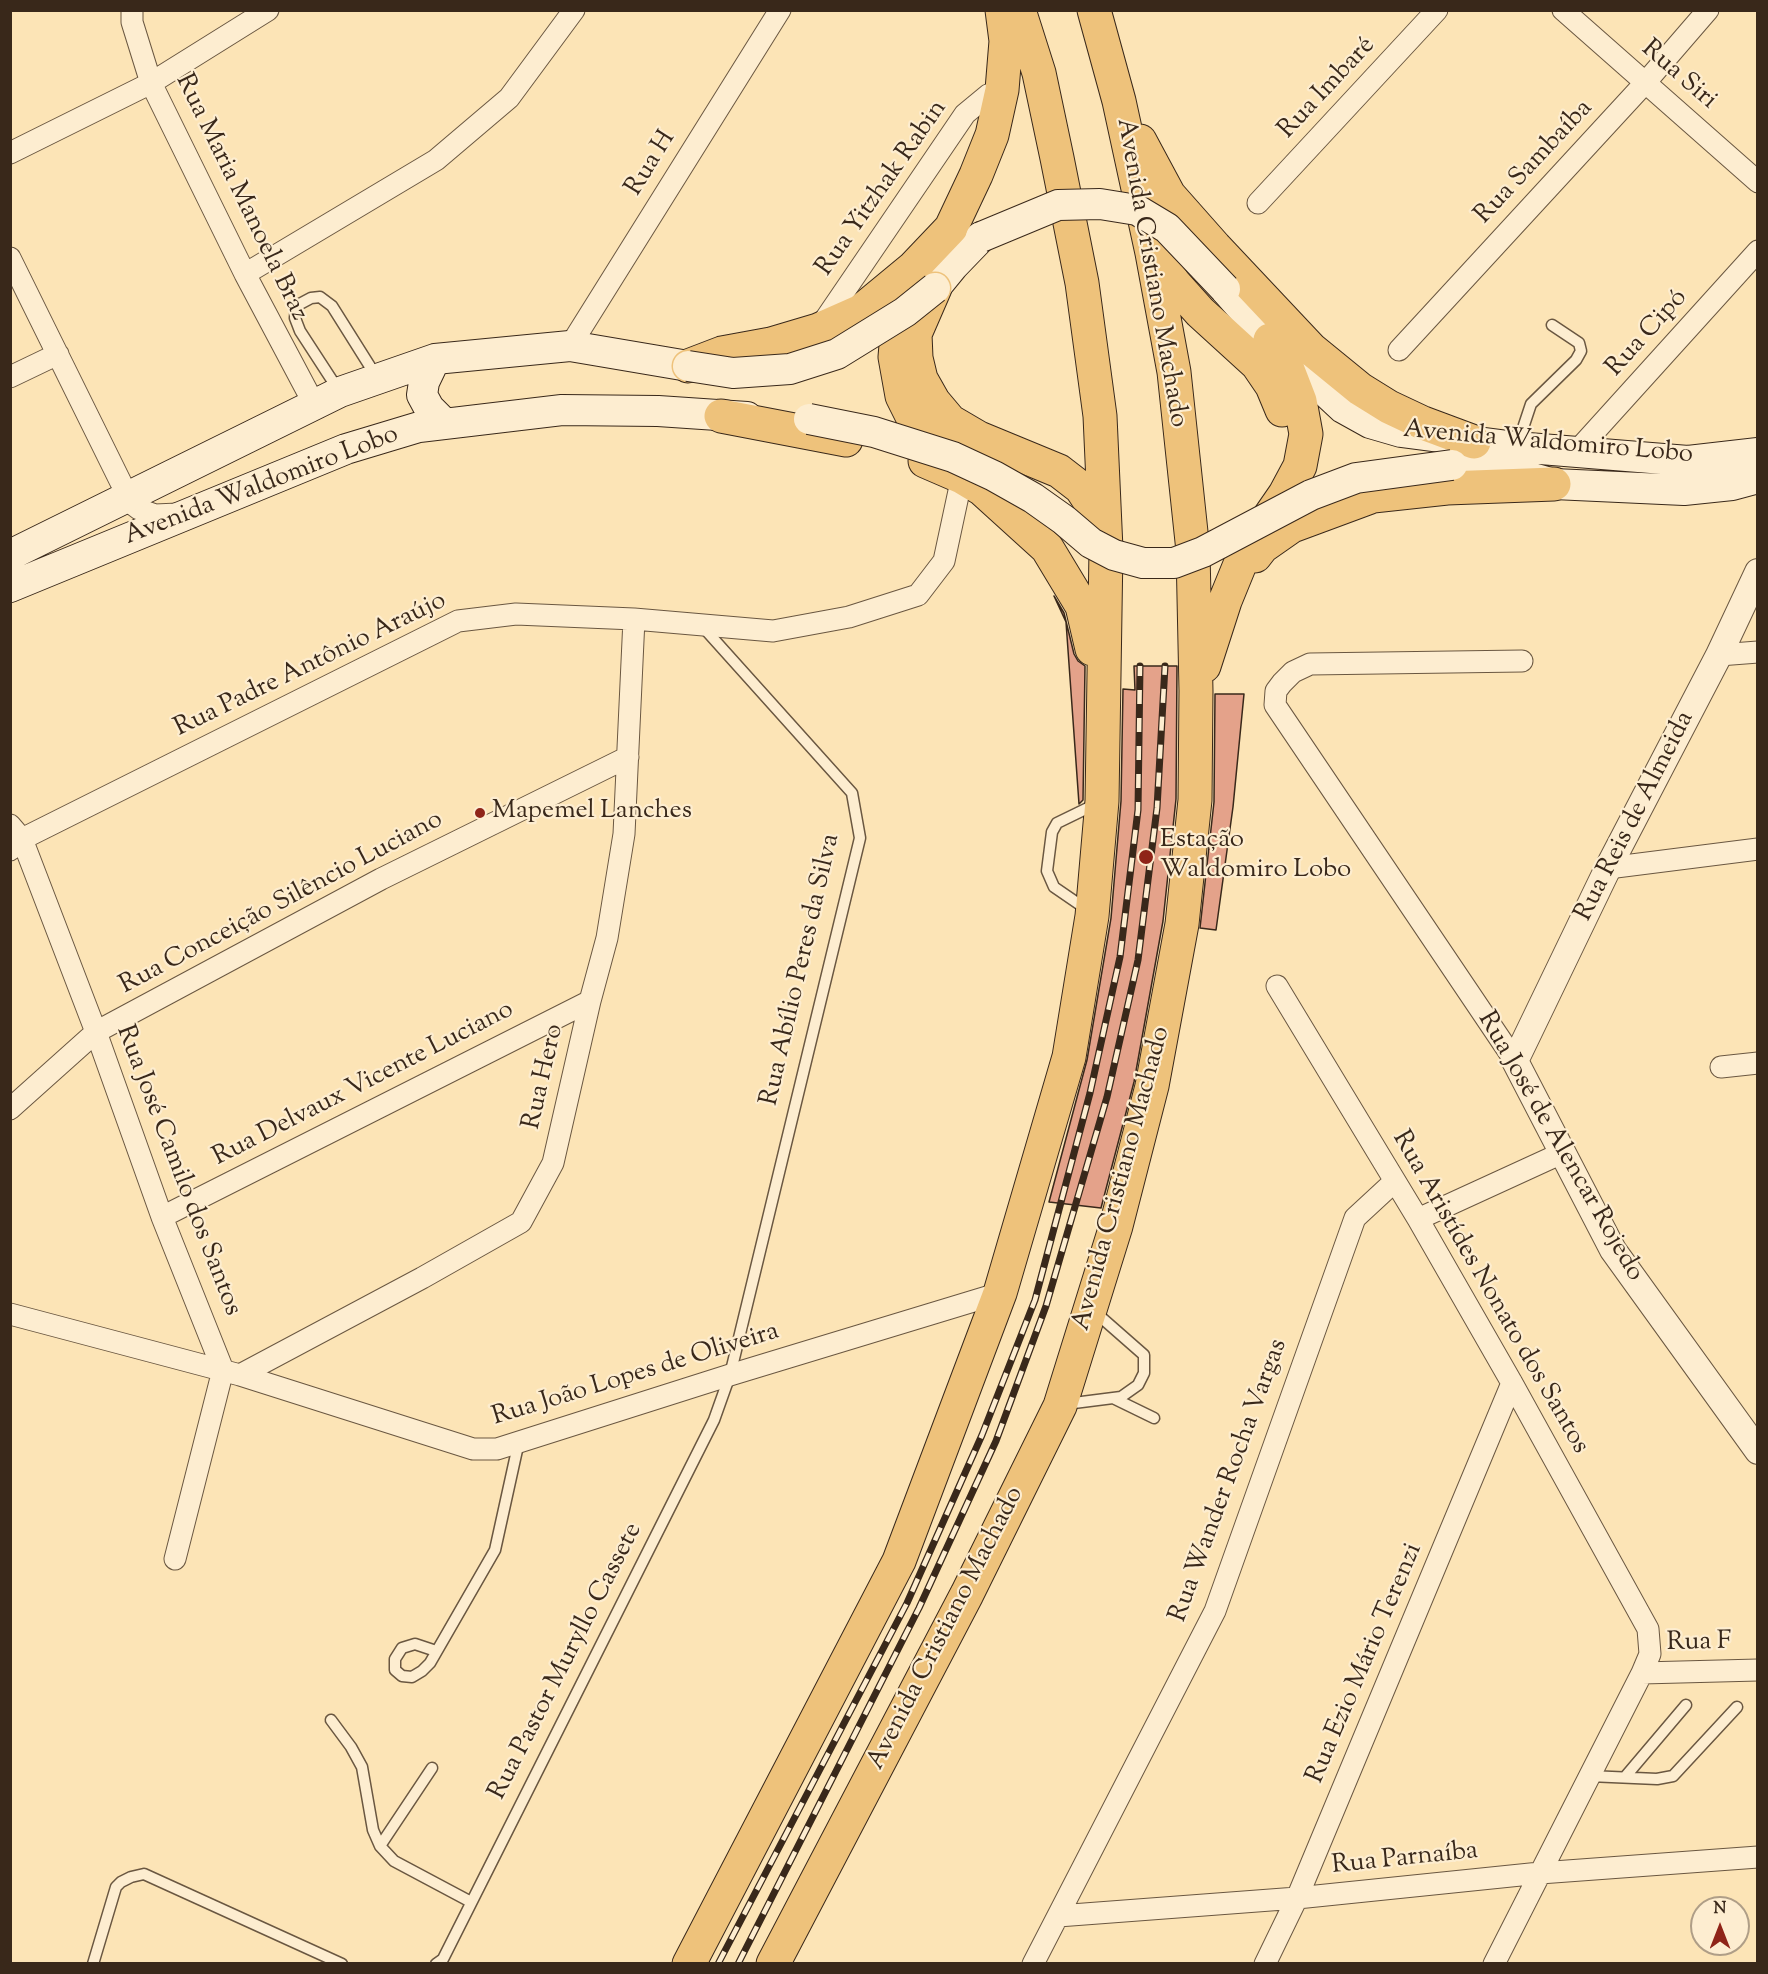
<!DOCTYPE html>
<meta charset="utf-8">
<style>
body{margin:0}
#map{position:relative;width:1768px;height:1974px;overflow:hidden;background:#fce4b6;font-family:"Sorts Mill Goudy",serif}
canvas{display:block}
.frame{position:absolute;inset:0;border:12px solid #39281a;pointer-events:none}
.north{position:absolute;left:1690px;top:1896px;width:60px;height:60px;box-sizing:border-box;background:#fdedd0;border:2px solid #af9e87;border-radius:50%;rotate:0deg;font-size:16px;font-weight:700;line-height:24px;text-align:center;color:#39281a}
.north::after{content:'';display:block;margin:auto;width:21px;height:27px;background:#8f2418;clip-path:polygon(50% 0,100% 100%,50% 72%,0 100%)}
</style>
<div id="map">
<canvas width="1768" height="1974"></canvas>
<div class="frame"></div>
<div class="north">N</div>
</div>
<script>
const ctx = document.querySelector('canvas').getContext('2d');
ctx.lineJoin = 'round';
function fillPath(path, color) { ctx.fillStyle = color; ctx.fill(path, 'evenodd'); }
const poly = rows => new Path2D(rows.map(r => 'M' + r).join(''));
function strokePath(path, color, width, dash) { ctx.strokeStyle = color; ctx.lineWidth = width; ctx.lineCap = dash ? 'butt' : 'round'; ctx.setLineDash(dash || []); ctx.stroke(path); }
function write(font, color, halo, rows, align = 'center') {
  ctx.font = font + ' "Sorts Mill Goudy",serif'; ctx.lineWidth = 4.5; ctx.setLineDash([]); ctx.textBaseline = 'middle'; ctx.strokeStyle = halo; ctx.fillStyle = color; for (const [text, x, y, turn = 0] of rows) {
    ctx.save(); ctx.translate(x, y); ctx.rotate((+turn || 0) * Math.PI / 180); ctx.textAlign = isNaN(turn) ? turn : align; if (halo) ctx.strokeText(text, 0, 0); ctx.fillText(text, 0, 0); ctx.restore();
  }
}
const building = poly([
 [1054,596,1064,613,1074,654,1078,661,1085,666,1083,800,1079,804,1066,622,1054,596],
 [1134,666,1177,666,1176,799,1163,921,1134,1082,1101,1208,1049,1202,1087,1060,1111,918,1121,801,1123,689,1135,690,1134,666],
 [1215,694,1244,694,1233,807,1216,930,1200,928,1214,802,1215,694]
]);
fillPath(building, '#e4a28a');
strokePath(building, '#39281a', 1.5);
const service = poly([
 [339,391,300,331,295,318,296,306,311,298,320,297,332,306,376,376],
 [1517,446,1531,404,1576,360,1581,351,1579,343,1552,325],
 [1089,911,1054,887,1047,871,1052,832,1057,823,1096,804],
 [1115,1399,1154,1418],
 [1066,1404,1121,1397,1138,1385,1144,1373,1144,1355,1095,1312],
 [436,1651,415,1644,402,1648,395,1659,395,1670,402,1676,412,1677,422,1671,430,1663,495,1550,519,1441],
 [331,1720,351,1747,362,1767,373,1830,380,1846,394,1861,471,1902],
 [1589,1776,1657,1779,1673,1776,1737,1707],
 [1625,1777,1686,1705],
 [380,1846,432,1768],
 [93,1964,116,1887,121,1882,131,1877,144,1874,342,1964],
 [436,1964,443,1959,714,1420,730,1375,860,838,852,793,702,626]
]);
const minor = poly([
 [132,10,132,22,151,83,245,274,314,404],
 [1563,10,1758,182],
 [10,153,151,83,268,10],
 [1258,203,1437,10],
 [10,258,131,503,139,509,155,515,178,514],
 [245,274,436,160,509,98,574,10],
 [820,327,965,114,988,95,1002,90],
 [570,346,780,10],
 [1399,350,1645,83,1708,10],
 [10,377,58,354],
 [1577,451,1758,251],
 [1719,655,1758,652],
 [10,825,22,839,96,1032,162,1217,223,1370,175,1559],
 [10,850,22,839,458,621,516,614,634,619,773,631,849,617,918,595,944,561,962,477],
 [1608,868,1758,849],
 [1277,986,1418,1219,1512,1383,1648,1629,1650,1654,1642,1673,1494,1964],
 [1515,1061,1275,705,1276,691,1282,683,1293,672,1310,664,1522,661],
 [1721,1067,1758,1063],
 [10,1109,96,1032,381,879,628,757],
 [162,1217,590,1001],
 [1418,1219,1562,1153],
 [10,1314,240,1375,473,1449,497,1449,730,1375,1000,1293],
 [240,1375,422,1278,521,1222,553,1163,590,1001,607,938,624,834,634,619],
 [1642,1673,1758,1670],
 [1058,1916,1297,1898,1540,1873,1758,1857],
 [1033,1964,1215,1611,1355,1218,1395,1181],
 [1265,1964,1297,1898,1512,1383]
]);
const tertiary = poly([
 [1758,572,1719,655,1608,868,1515,1061,1613,1250,1758,1451]
]);
const secondary = poly([
 [935,288,953,266,981,237],
 [1225,289,1270,340,1343,408,1370,423,1401,432,1516,447,1688,461,1758,453],
 [435,359,424,382,422,395,429,408,443,422],
 [1452,465,1507,471,1554,484,1684,490,1732,485,1758,478],
 [10,555,340,392,435,359,570,346,688,366],
 [10,587,346,449,419,427,562,410,658,411,747,417]
]);
const trunk = poly([
 [1140,141,1169,195,1215,247,1311,349,1360,389,1389,407,1423,423,1474,442],
 [1156,257,1174,283,1200,312,1257,364,1272,386,1282,410],
 [935,288,915,334,916,358,921,379,934,402,950,421,979,438,1059,471,1081,488,1094,508,1100,528],
 [896,345,895,357,902,396,920,432,953,457],
 [688,366,722,353,771,344,818,330,861,311,913,268,951,228,976,175,992,135,1002,90,1006,41,1002,10],
 [721,416,846,440],
 [925,461,962,477,982,489,1047,548,1082,606,1092,649],
 [1255,556,1262,547,1292,526,1373,496,1447,488,1554,484],
 [1204,666,1225,601,1245,552,1285,494,1300,466,1306,434,1300,401,1288,370,1270,340],
 [689,1964,899,1561,1000,1293,1069,1057,1092,916,1102,801,1106,549,1100,416,1082,283,1057,158,1039,73,1019,10],
 [773,1964,967,1594,1060,1406,1116,1226,1152,1086,1182,924,1195,800,1196,691,1193,551,1174,372,1152,253,1119,101,1094,10]
]);
strokePath(service, '#6a5741', 13);
strokePath(minor, '#6a5741', 23);
strokePath(tertiary, '#6a5741', 28);
strokePath(secondary, '#39281a', 32);
strokePath(trunk, '#39281a', 35);
strokePath(service, '#fdedd0', 10);
strokePath(minor, '#fdedd0', 21);
strokePath(tertiary, '#fdedd0', 26);
strokePath(secondary, '#fdedd0', 30);
strokePath(trunk, '#eec27b', 33);
const rail = poly([
 [718,1964,907,1603,982,1435,1035,1300,1090,1093,1120,957,1138,810,1140,666],
 [738,1964,919,1608,996,1441,1046,1306,1107,1097,1138,960,1157,808,1165,666]
]);
strokePath(rail, '#39281a', 7);
strokePath(rail, '#fdedd0', 4.5, [14]);
const secondaryBridge = poly([
 [981,237,1058,205,1100,204,1137,210,1167,228,1225,289],
 [688,366,733,373,790,369,837,354,905,312,935,288],
 [809,419,874,432,953,457,994,476,1033,498,1064,520,1091,543,1114,555,1143,563,1174,563,1203,552,1311,495,1356,478,1452,465]
]);
strokePath(secondaryBridge, '#39281a', 32, []);
strokePath(secondaryBridge, '#fdedd0', 30);
for (const [x, y, r, color] of [
 [480,813,6,"#8f2418"],
 [1146,857,8,"#8f2418"]
]) { const dot = new Path2D(); dot.arc(x, y, r, 0, 2 * Math.PI); ctx.fillStyle = color; ctx.fill(dot); strokePath(dot, '#fdedd0', 2); }
write('26px', '#39281a', '#fdedd0', [
 ["Rua Siri",1678,76,41],
 ["Rua Imbaré",1328,89,-47],
 ["Rua Sambaíba",1535,163,-47],
 ["Rua H",652,164,-58],
 ["Rua Yitzhak Rabin",883,189,-55],
 ["Rua Maria Manoela Braz",240,198,64],
 ["Avenida Cristiano Machado",1150,273,80],
 ["Rua Cipó",1648,334,-48],
 ["Avenida Waldomiro Lobo",1548,444,5],
 ["Avenida Waldomiro Lobo",262,487,-21],
 ["Rua Padre Antônio Araújo",311,666,-26],
 ["Rua Reis de Almeida",1636,817,-63],
 ["Rua Conceição Silêncio Luciano",282,904,-28],
 ["Rua Abílio Peres da Silva",802,970,-77],
 ["Rua Hero",545,1077,-77],
 ["Rua Delvaux Vicente Luciano",364,1085,-27],
 ["Rua José de Alencar Rojedo",1559,1147,60],
 ["Rua José Camilo dos Santos",177,1171,69],
 ["Avenida Cristiano Machado",1123,1179,-75],
 ["Rua Aristídes Nonato dos Santos",1489,1293,60],
 ["Rua João Lopes de Oliveira",636,1376,-17],
 ["Rua Wander Rocha Vargas",1230,1481,-70],
 ["Avenida Cristiano Machado",947,1629,-63],
 ["Rua F",1699,1644,-1],
 ["Rua Pastor Muryllo Cassete",567,1662,-63],
 ["Rua Ezio Mário Terenzi",1366,1664,-67],
 ["Rua Parnaíba",1405,1860,-6]
]);
write('26px', '#39281a', '#fdedd0', [
 ["Mapemel Lanches",492,813],
 ["Estação",1160,842],
 ["Waldomiro Lobo",1160,872]
], 'left');
</script>
